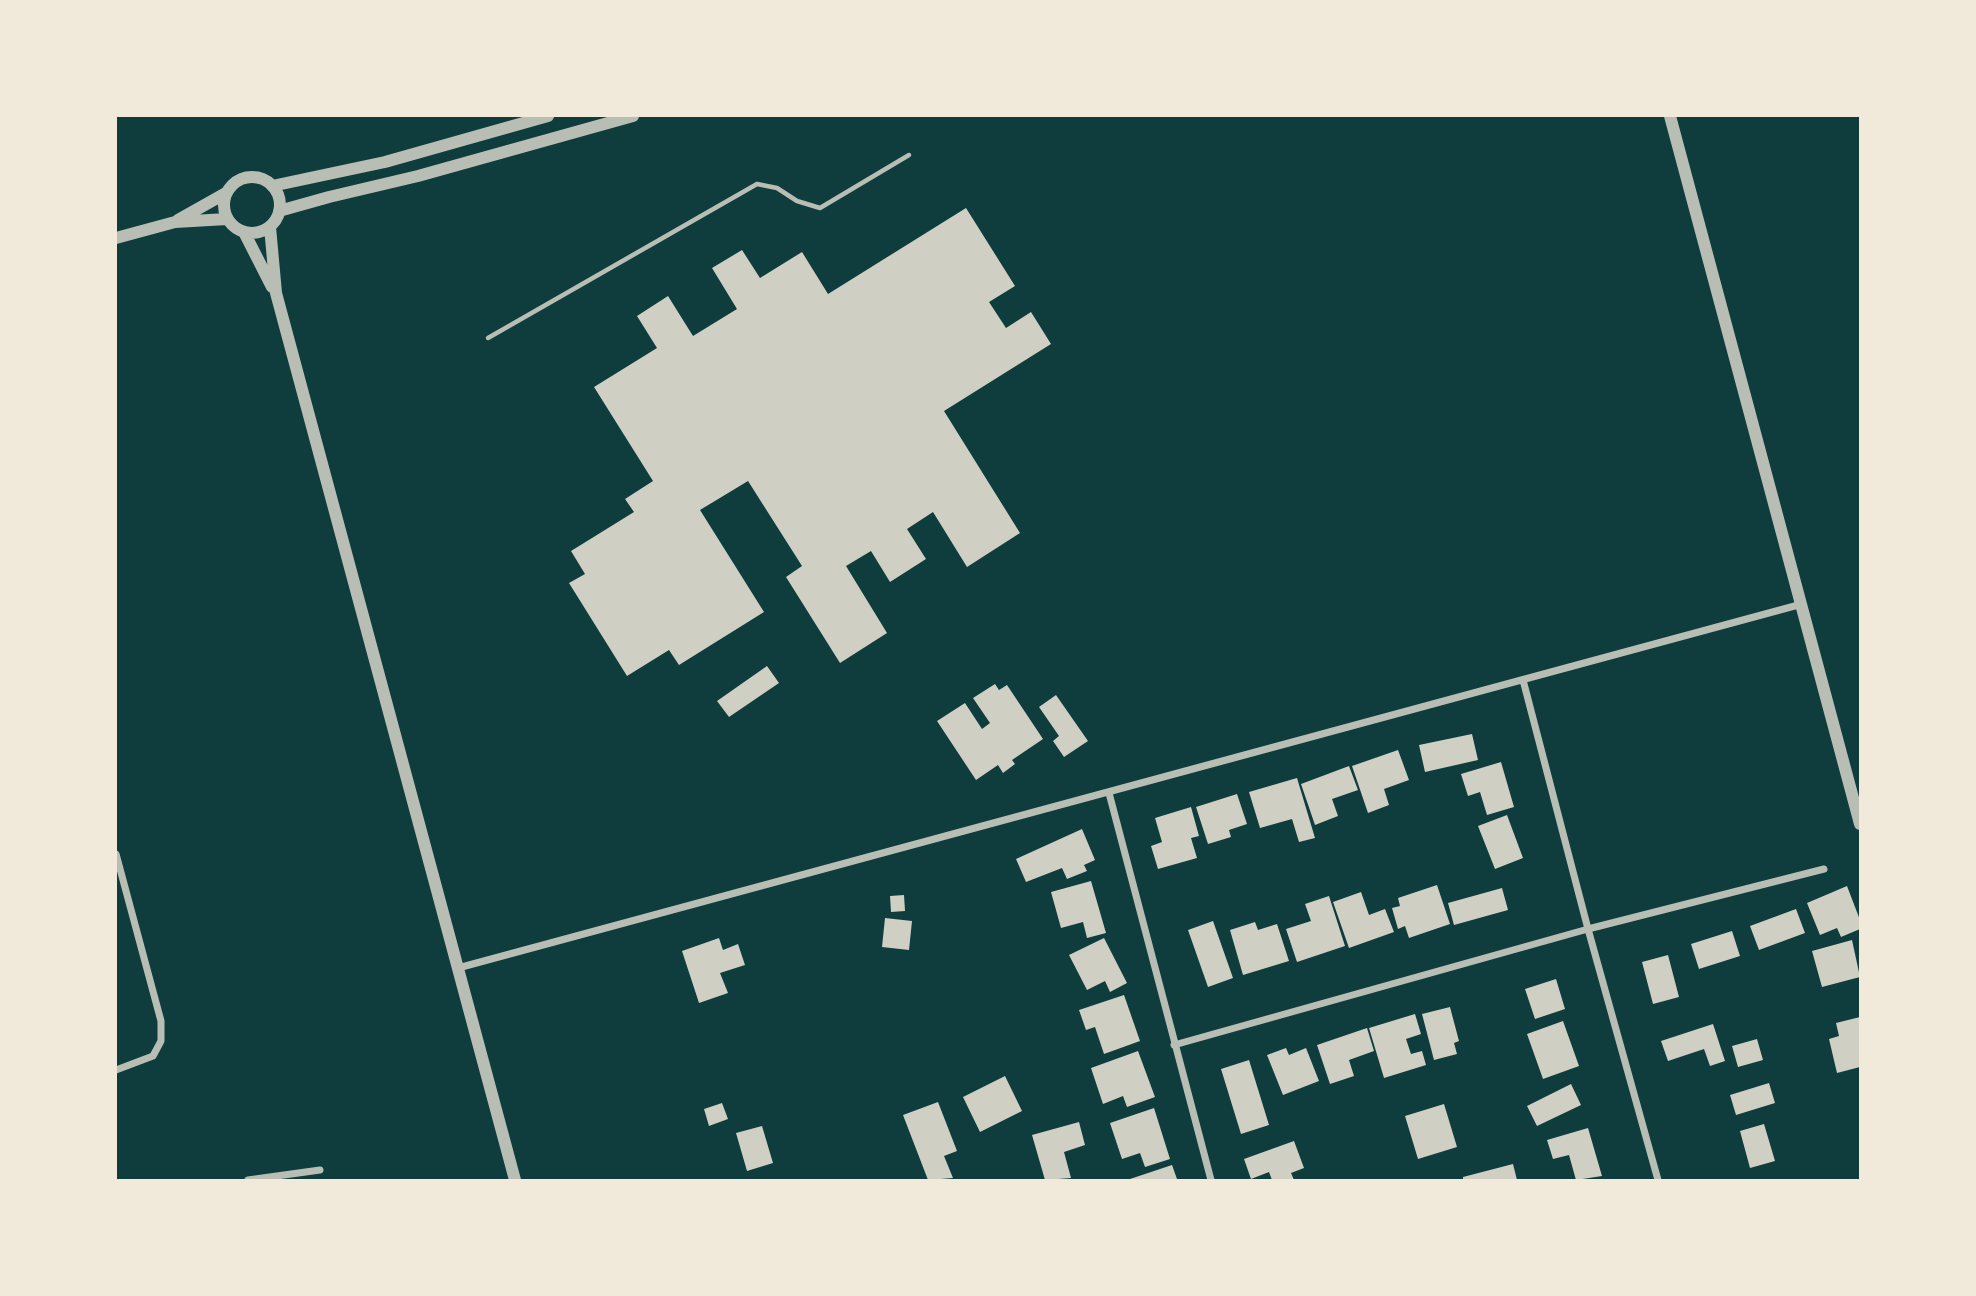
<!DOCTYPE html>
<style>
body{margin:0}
#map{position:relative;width:1976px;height:1296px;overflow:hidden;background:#0f3d3e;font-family:Bitter,serif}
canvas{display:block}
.frame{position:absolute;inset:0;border:117px solid #f1e9da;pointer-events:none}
</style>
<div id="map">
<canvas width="1976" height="1296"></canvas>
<div class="frame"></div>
</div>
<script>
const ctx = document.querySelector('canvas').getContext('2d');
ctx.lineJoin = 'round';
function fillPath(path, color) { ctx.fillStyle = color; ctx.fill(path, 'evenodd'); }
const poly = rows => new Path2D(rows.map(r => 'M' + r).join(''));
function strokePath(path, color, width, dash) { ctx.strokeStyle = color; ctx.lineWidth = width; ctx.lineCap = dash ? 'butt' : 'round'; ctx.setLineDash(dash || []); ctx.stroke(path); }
fillPath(poly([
 [966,208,1015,286,989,302,1006,328,1031,312,1051,344,944,411,1020,533,967,567,933,512,907,529,926,559,890,582,871,551,846,566,887,633,840,663,786,577,802,566,748,481,700,510,764,612,679,665,669,650,627,676,569,583,585,574,571,551,634,512,625,499,653,481,594,387,657,348,637,316,668,296,693,336,737,309,712,268,742,250,760,278,802,252,828,294],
 [767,666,779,683,729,717,717,701],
 [995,684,999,690,1007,685,1043,739,1012,760,1015,764,1003,773,998,765,976,780,937,721,965,703,982,729,990,723,973,698],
 [1056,695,1088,741,1064,757,1053,741,1059,736,1039,707],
 [1472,734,1478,760,1425,772,1419,745],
 [1398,750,1409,780,1384,789,1389,805,1368,813,1352,766],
 [1501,762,1514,807,1487,815,1480,792,1468,796,1461,774],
 [1349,766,1358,790,1332,799,1338,816,1315,825,1301,784],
 [1297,778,1315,838,1299,842,1292,819,1260,828,1249,792],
 [1237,794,1247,824,1229,830,1231,837,1208,844,1196,807],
 [1191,807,1199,836,1191,838,1197,858,1158,869,1151,846,1162,842,1155,818],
 [1507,815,1523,858,1495,869,1478,826],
 [1082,829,1095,860,1084,865,1087,871,1067,879,1062,868,1026,882,1016,859],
 [1091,881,1106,933,1087,938,1083,922,1061,928,1051,892],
 [1437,885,1450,924,1409,938,1405,926,1398,929,1392,908,1400,906,1398,898],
 [1847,886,1860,920,1860,929,1841,937,1837,928,1820,935,1807,903],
 [1502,888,1508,910,1454,925,1448,903],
 [1361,892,1369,915,1385,909,1394,932,1349,948,1333,902],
 [904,895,905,911,891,912,890,896],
 [1329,896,1345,946,1297,962,1286,929,1311,921,1305,904],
 [1796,909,1805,933,1759,950,1750,926],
 [885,918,912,921,909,950,882,947],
 [1213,921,1233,978,1208,987,1188,930],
 [1255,922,1258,930,1277,924,1289,961,1243,975,1230,930],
 [1732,931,1740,956,1699,969,1691,944],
 [719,938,723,950,738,944,745,965,720,973,728,993,699,1003,682,951],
 [1104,938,1127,983,1110,992,1105,981,1087,990,1069,955],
 [1852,940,1860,977,1822,987,1812,951],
 [1668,955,1679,997,1653,1004,1642,962],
 [1556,979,1565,1009,1535,1019,1525,989],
 [1124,995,1140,1041,1104,1054,1095,1027,1086,1030,1079,1010],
 [1450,1007,1459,1041,1454,1043,1457,1054,1434,1060,1422,1014],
 [1415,1014,1421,1034,1406,1039,1411,1054,1422,1051,1426,1065,1384,1078,1369,1028],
 [1860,1017,1860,1067,1837,1073,1829,1039,1839,1036,1836,1023],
 [1563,1021,1579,1066,1543,1079,1527,1034],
 [1713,1024,1725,1061,1710,1066,1704,1049,1668,1061,1661,1041],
 [1367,1028,1374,1051,1349,1060,1354,1076,1330,1084,1317,1045],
 [1757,1039,1763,1060,1738,1067,1732,1046],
 [1286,1048,1289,1055,1306,1048,1319,1081,1283,1095,1267,1055],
 [1138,1051,1155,1097,1127,1107,1123,1096,1103,1104,1091,1068],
 [1249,1060,1269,1125,1241,1134,1221,1069],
 [1005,1076,1022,1111,980,1132,963,1097],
 [1769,1083,1775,1103,1736,1115,1730,1095],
 [1571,1084,1581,1105,1537,1126,1527,1106],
 [938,1102,957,1151,944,1156,953,1178,928,1180,903,1115],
 [722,1103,728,1119,709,1126,704,1109],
 [1444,1104,1457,1147,1418,1159,1405,1116],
 [1154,1108,1170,1159,1145,1167,1140,1153,1122,1159,1110,1123],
 [1079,1122,1085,1145,1064,1152,1071,1178,1045,1180,1032,1135],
 [1764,1124,1775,1161,1750,1168,1740,1131],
 [762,1126,773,1163,747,1171,736,1133],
 [1588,1128,1602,1176,1576,1180,1569,1155,1553,1159,1547,1140],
 [1294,1141,1304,1168,1291,1173,1294,1180,1272,1180,1269,1172,1251,1179,1244,1159],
 [1513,1164,1517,1180,1463,1180,1463,1177],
 [1172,1165,1177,1179,1127,1180]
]), '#cfcfc3');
strokePath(poly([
 [488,338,757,184,777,188,797,201,820,208,909,155]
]), '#b8beb3', 4.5);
strokePath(poly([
 [1523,680,1588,929,1658,1180],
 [1109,793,1211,1180],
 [116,854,161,1021,161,1041,153,1056,116,1070],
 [458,968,1802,604],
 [1174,1045,1588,929,1824,869],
 [248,1180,320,1170]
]), '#b8beb3', 7);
strokePath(poly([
 [1670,116,1860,824],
 '224 205a28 28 0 1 1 56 0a28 28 0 1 1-56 0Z',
 [272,186,385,162,548,116],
 [279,211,329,197,418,176,633,116],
 [178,220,226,193],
 [270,227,276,293,515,1180],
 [244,232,272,287],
 [116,238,175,222,227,219]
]), '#b8beb3', 12);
</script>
